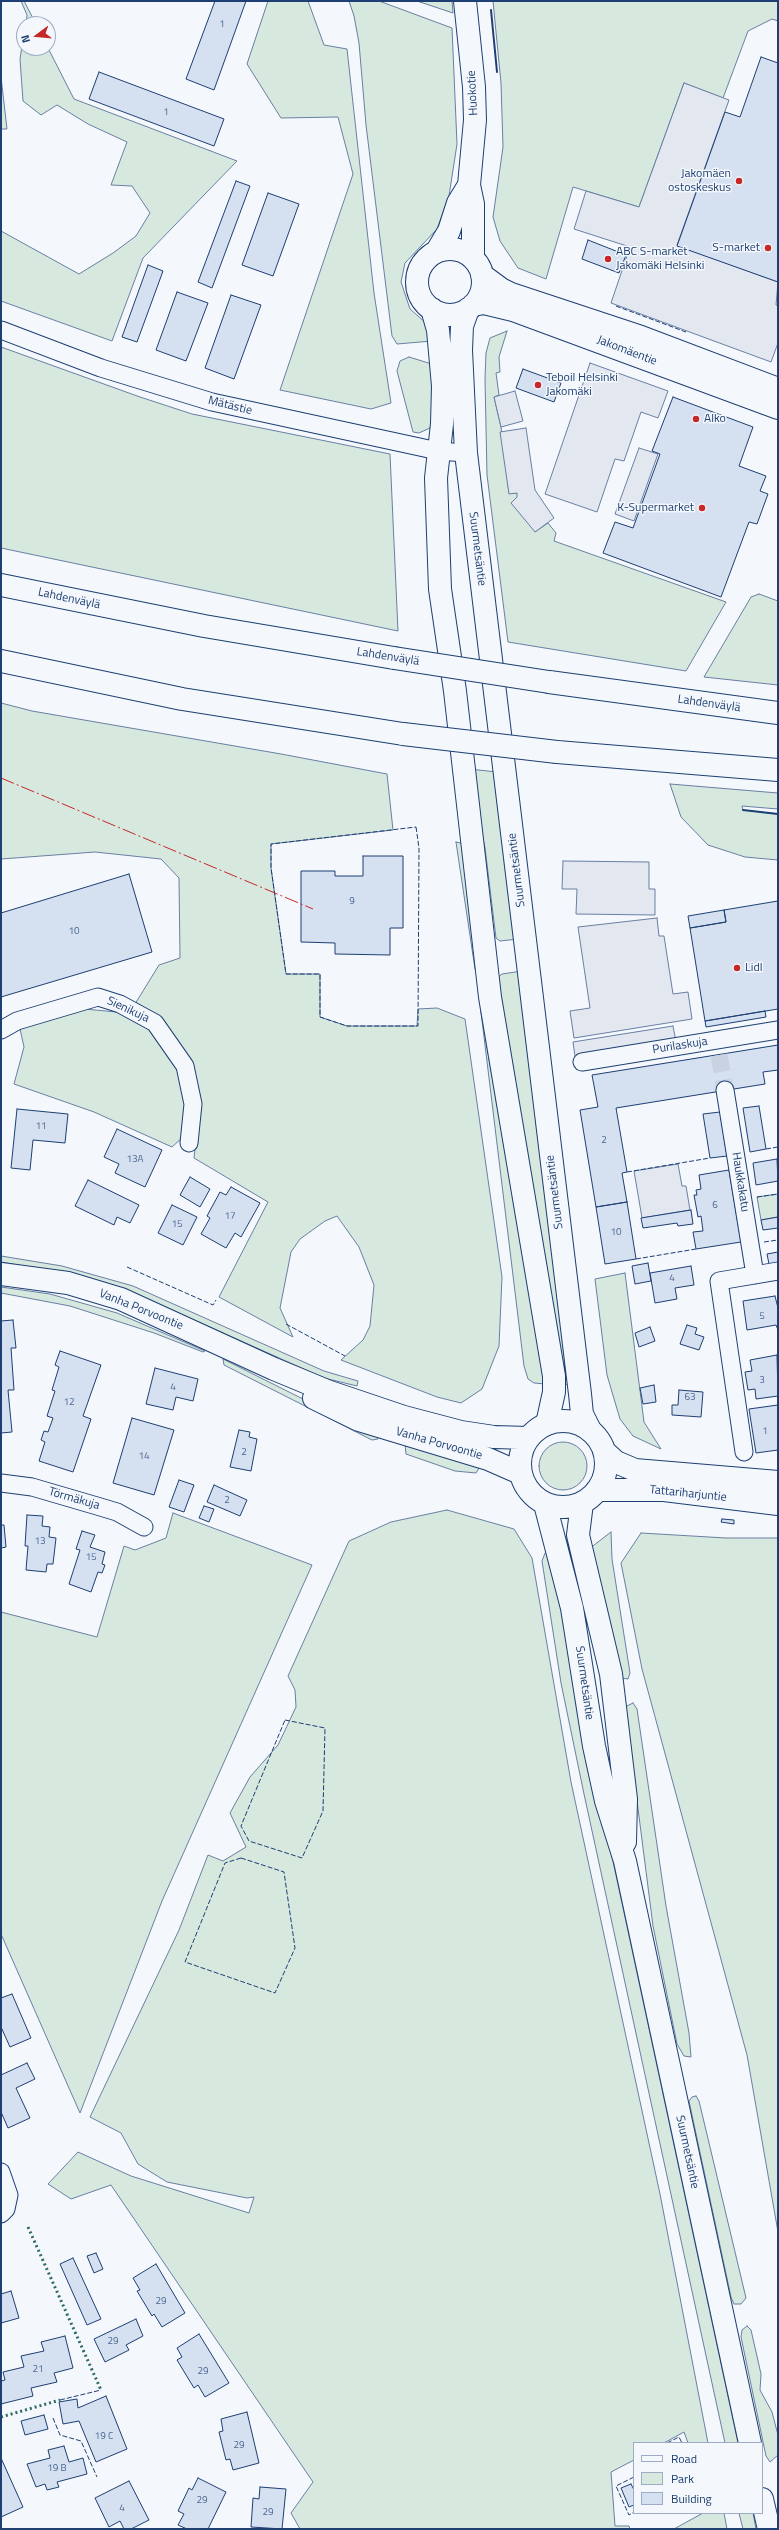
<!DOCTYPE html>
<meta charset="utf-8">
<style>
body{margin:0}
#map{position:relative;width:779px;height:2530px;overflow:hidden;background:#f4f7fb;font-family:"Titillium Web",sans-serif}
canvas{display:block}
.frame{position:absolute;inset:0;border:2px solid #1d3f73;pointer-events:none}
.legend{position:absolute;left:633px;top:2442px;width:130px;height:72px;box-sizing:border-box;background:#f4f7fb;border:1px solid #9eadc5;margin:0;padding:5px 7px;list-style:none;font-size:12px;color:#1d3f73}
.legend li{display:flex;align-items:center;gap:8px;height:20px}
.legend b{width:20px;border:1px solid #9eadc5}
.north{position:absolute;left:16px;top:16px;width:40px;height:40px;box-sizing:border-box;background:#f4f7fb;border:1px solid #9eadc5;border-radius:50%;rotate:254deg;font-size:11px;font-weight:700;line-height:16px;text-align:center;color:#1d3f73}
.north::after{content:'';display:block;margin:auto;width:14px;height:18px;background:#c62828;clip-path:polygon(50% 0,100% 100%,50% 72%,0 100%)}
</style>
<div id="map">
<canvas width="779" height="2530"></canvas>
<div class="frame"></div>
<ul class="legend">
<li><b style="height:5px;background:#f4f7fb"></b>Road</li>
<li><b style="height:11px;background:#d7e8df"></b>Park</li>
<li><b style="height:11px;background:#d5e0f0"></b>Building</li>
</ul>
<div class="north">N</div>
</div>
<script>
const ctx = document.querySelector('canvas').getContext('2d');
ctx.lineJoin = 'round';
function fillPath(path, color) { ctx.fillStyle = color; ctx.fill(path, 'evenodd'); }
const poly = rows => new Path2D(rows.map(r => 'M' + r).join(''));
function strokePath(path, color, width, dash) { ctx.strokeStyle = color; ctx.lineWidth = width; ctx.lineCap = dash ? 'butt' : 'round'; ctx.setLineDash(dash || []); ctx.stroke(path); }
function write(font, color, halo, rows, align = 'center') {
  ctx.font = font + ' "Titillium Web",sans-serif'; ctx.lineWidth = 3; ctx.setLineDash([]); ctx.textBaseline = 'middle'; ctx.strokeStyle = halo; ctx.fillStyle = color; for (const [text, x, y, turn = 0] of rows) {
    ctx.save(); ctx.translate(x, y); ctx.rotate((+turn || 0) * Math.PI / 180); ctx.textAlign = isNaN(turn) ? turn : align; if (halo) ctx.strokeText(text, 0, 0); ctx.fillText(text, 0, 0); ctx.restore();
  }
}
const green = poly([
 [21,1,24,1,36,24,26,24,27,15,21,1],
 [268,1,308,1,324,45,347,49,374,293,391,403,371,409,280,390,353,174,338,117,281,118,247,64,268,1],
 [349,1,379,1,452,28,457,144,449,196,437,229,405,263,401,282,410,309,426,323,432,341,397,344,392,336,366,125,359,43,354,16,349,1],
 [417,1,452,1,453,13,417,1],
 [493,1,778,1,778,21,772,19,748,31,723,98,684,83,639,207,573,187,546,279,518,268,500,241,493,217,503,147,501,83,493,1],
 [24,33,24,48,48,48,74,99,237,161,143,258,112,341,1,301,1,231,79,274,113,253,136,236,150,213,132,186,111,185,127,142,88,124,57,105,41,115,23,101,20,59,24,33],
 [1,77,7,129,1,129,1,77],
 [507,331,499,357,500,372,496,373,499,395,494,397,501,427,509,493,517,493,535,532,548,523,556,533,554,541,726,602,686,671,508,642,487,475,485,379,486,353,490,338,507,331],
 [1,347,140,397,192,414,390,454,398,631,1,548,1,347],
 [409,357,435,365,434,419,430,428,419,433,413,432,397,371,400,361,409,357],
 [759,594,778,601,778,685,704,677,751,597,759,594],
 [1,703,32,711,281,754,387,774,393,830,271,844,271,868,286,974,320,974,320,1017,347,1026,417,1026,418,1009,437,1008,465,1019,502,1277,499,1346,482,1389,461,1403,437,1397,341,1360,363,1340,370,1326,374,1285,359,1247,337,1216,325,1221,300,1239,291,1252,280,1308,293,1337,219,1297,268,1202,194,1158,200,1103,135,1004,159,965,180,958,179,878,161,859,95,852,1,859,1,703],
 [469,769,497,772,518,939,500,941,496,938,485,848,469,769],
 [670,784,778,793,778,809,742,806,743,810,778,814,778,860,745,857,708,845,681,817,670,784],
 [456,842,465,844,478,974,475,969,456,842],
 [522,971,573,1385,563,1384,496,979,502,974,522,971],
 [84,1009,117,1012,151,1027,180,1068,189,1105,184,1136,172,1147,94,1112,14,1084,24,1047,20,1029,84,1009],
 [481,1012,545,1384,534,1383,528,1379,524,1366,481,1012],
 [778,1194,778,1217,761,1220,757,1197,778,1194],
 [1,1256,62,1266,133,1286,324,1371,358,1381,357,1386,324,1378,158,1304,35,1268,1,1262,1,1256],
 [625,1273,644,1422,661,1449,633,1436,620,1419,607,1375,595,1279,625,1273],
 [1,1287,50,1294,117,1313,205,1351,203,1352,154,1333,70,1306,1,1293,1,1287],
 [223,1359,377,1436,378,1439,372,1440,224,1365,223,1359],
 '539 1466a24 24 0 1 1 48 0a24 24 0 1 1-48 0Z',
 [405,1444,481,1465,476,1473,455,1471,406,1454,405,1444],
 [447,1510,514,1529,532,1558,571,1782,660,2194,708,2443,688,2443,684,2432,664,2443,634,2443,634,2460,611,2472,615,2526,629,2526,630,2529,300,2529,291,2513,313,2482,111,2185,71,2199,48,2184,78,2152,131,2176,249,2213,254,2197,247,2198,167,2182,138,2164,121,2133,90,2117,179,1930,208,1855,223,1861,246,1847,230,1813,250,1777,278,1745,296,1707,295,1690,288,1676,349,1541,391,1522,447,1510],
 [173,1513,312,1565,162,1901,80,2113,1,1934,1,1612,97,1637,124,1546,135,1550,166,1538,173,1513],
 [611,1532,612,1559,630,1673,628,1679,621,1678,589,1549,611,1532],
 [641,1533,726,1538,778,1538,778,2232,747,2055,642,1669,621,1563,641,1533],
 [551,1550,605,1824,738,2443,725,2443,584,1794,561,1683,542,1561,545,1553,551,1550],
 [633,1703,637,1709,666,1906,689,2033,691,2057,684,2056,677,2044,653,1926,625,1707,633,1703],
 [696,2096,699,2101,746,2298,741,2304,734,2304,731,2297,689,2101,692,2097,696,2096],
 [747,2326,751,2330,761,2374,760,2390,772,2412,778,2435,778,2455,770,2462,766,2456,741,2337,742,2330,747,2326],
 [703,2513,724,2513,727,2529,674,2529,703,2513],
 [739,2513,753,2513,756,2529,743,2529,739,2513]
]);
fillPath(green, '#d7e8df');
strokePath(green, '#687fa3', 1);
const parking = poly([
 [684,83,729,100,677,245,778,282,776,305,778,306,778,343,771,362,611,303,630,247,574,229,586,191,639,207,684,83],
 [590,363,668,391,658,418,641,412,624,461,615,459,597,512,545,494,590,363],
 [515,391,523,421,501,427,494,397,515,391],
 [526,428,535,490,554,518,535,532,511,503,517,497,517,493,509,494,500,432,526,428],
 [639,448,658,454,634,521,615,514,639,448],
 [563,861,649,862,649,889,655,889,655,915,576,914,577,889,562,889,563,861],
 [657,918,659,936,664,936,673,994,688,992,692,1019,574,1038,570,1011,590,1008,578,927,657,918],
 [673,1026,677,1047,576,1063,573,1042,673,1026],
 [678,1164,682,1186,686,1186,690,1210,642,1218,634,1171,678,1164]
]);
fillPath(parking, '#e3e8f0');
strokePath(parking, '#687fa3', 1);
const building = poly([
 [215,1,246,1,214,90,186,79,215,1],
 [761,57,778,63,778,282,677,246,725,112,740,117,761,57],
 [99,72,224,119,214,146,89,99,99,72],
 [236,181,250,186,212,288,198,282,236,181],
 [268,193,299,204,273,276,242,265,268,193],
 [588,240,626,255,619,273,582,259,588,240],
 [148,265,163,271,137,342,122,337,148,265],
 [177,292,208,303,186,361,156,350,177,292],
 [231,295,261,305,234,379,205,368,231,295],
 [523,369,561,383,554,402,516,388,523,369],
 [673,397,753,427,739,466,766,476,760,491,768,494,757,524,749,522,721,597,603,553,615,522,633,528,660,454,652,451,673,397],
 [363,856,403,856,403,928,390,928,390,955,335,954,335,943,301,942,301,871,335,871,335,876,363,876,363,856],
 [129,874,152,952,1,997,1,913,129,874],
 [778,901,778,1009,705,1021,690,928,726,922,724,910,778,901],
 [724,910,726,922,690,928,688,916,724,910],
 [765,1011,766,1017,706,1027,705,1021,765,1011],
 [778,1045,778,1070,763,1072,765,1084,616,1108,627,1172,622,1173,627,1202,596,1207,580,1110,598,1107,592,1075,778,1045],
 [759,1106,766,1149,750,1152,743,1108,759,1106],
 [17,1109,68,1114,65,1143,33,1140,30,1170,11,1168,17,1109],
 [720,1112,727,1156,710,1158,703,1114,720,1112],
 [117,1129,162,1150,145,1187,115,1173,119,1164,104,1157,117,1129],
 [777,1159,778,1181,756,1185,753,1163,777,1159],
 [729,1170,741,1242,696,1249,693,1232,703,1231,701,1216,698,1217,694,1195,697,1195,696,1190,701,1189,699,1175,729,1170],
 [190,1177,210,1189,200,1207,180,1195,190,1177],
 [88,1180,139,1205,130,1223,117,1217,114,1225,75,1206,88,1180],
 [231,1187,260,1203,241,1237,235,1233,226,1248,201,1234,210,1218,207,1216,220,1192,226,1195,231,1187],
 [627,1202,636,1259,605,1264,596,1207,627,1202],
 [172,1205,197,1217,183,1245,158,1233,172,1205],
 [691,1210,693,1224,678,1226,677,1223,643,1228,641,1218,691,1210],
 [778,1217,778,1228,763,1230,761,1220,778,1217],
 [778,1252,778,1263,769,1264,767,1254,778,1252],
 [648,1263,651,1281,635,1284,632,1266,648,1263],
 [691,1266,694,1285,675,1288,677,1299,655,1303,650,1273,691,1266],
 [775,1296,778,1308,778,1330,776,1325,747,1330,743,1301,775,1296],
 [13,1320,16,1348,11,1348,14,1390,8,1390,12,1432,1,1433,1,1321,13,1320],
 [687,1325,697,1328,695,1334,704,1337,699,1350,680,1344,687,1325],
 [650,1327,655,1341,639,1347,635,1333,650,1327],
 [60,1351,101,1365,83,1416,91,1419,73,1472,39,1461,45,1442,41,1440,44,1431,48,1432,53,1418,47,1416,55,1391,52,1390,59,1367,55,1365,60,1351],
 [777,1355,778,1396,756,1399,755,1389,748,1390,745,1372,752,1371,750,1360,777,1355],
 [155,1368,198,1379,193,1401,176,1397,173,1410,146,1404,155,1368],
 [654,1385,656,1402,643,1404,640,1388,654,1385],
 [679,1390,703,1392,701,1417,672,1415,672,1405,678,1405,679,1390],
 [778,1405,778,1450,756,1453,749,1409,778,1405],
 [132,1418,174,1430,154,1495,113,1483,132,1418],
 [239,1430,250,1432,249,1437,257,1439,251,1471,230,1467,239,1430],
 [179,1480,194,1485,184,1512,169,1507,179,1480],
 [214,1485,247,1500,240,1516,207,1502,214,1485],
 [204,1506,214,1509,209,1522,199,1518,204,1506],
 [27,1515,43,1516,42,1526,50,1527,49,1537,56,1538,53,1564,47,1564,46,1572,26,1570,28,1546,25,1546,27,1515],
 [722,1519,734,1520,734,1524,721,1522,722,1519],
 [1,1525,4,1525,6,1547,1,1548,1,1525],
 [82,1531,95,1535,90,1547,105,1552,102,1564,105,1565,102,1573,98,1572,91,1592,69,1584,80,1550,76,1549,82,1531],
 [12,1994,31,2038,10,2047,1,2027,1,1998,12,1994],
 [27,2063,35,2079,16,2088,30,2118,8,2128,1,2112,1,2075,27,2063],
 [96,2253,103,2269,94,2273,87,2256,96,2253],
 [73,2258,101,2319,87,2325,60,2264,73,2258],
 [156,2264,185,2313,162,2327,154,2314,152,2316,137,2291,140,2290,133,2278,156,2264],
 [11,2291,19,2318,1,2323,1,2294,11,2291],
 [136,2319,143,2336,126,2345,129,2350,105,2362,94,2339,136,2319],
 [199,2334,229,2383,205,2397,198,2385,194,2388,177,2360,182,2357,177,2348,199,2334],
 [65,2336,73,2368,54,2373,57,2382,31,2388,33,2396,1,2404,1,2381,5,2380,3,2372,24,2367,21,2356,44,2351,41,2342,65,2336],
 [106,2396,127,2449,96,2462,79,2421,63,2424,59,2402,77,2399,78,2408,106,2396],
 [247,2412,259,2463,233,2470,230,2459,226,2460,219,2432,223,2431,221,2419,247,2412],
 [44,2415,48,2429,25,2435,21,2421,44,2415],
 [64,2446,69,2462,83,2458,87,2474,57,2482,59,2487,47,2490,45,2484,36,2487,27,2464,50,2458,48,2450,64,2446],
 [1,2458,23,2507,1,2517,1,2458],
 [198,2478,226,2492,208,2529,187,2529,178,2525,184,2514,178,2511,189,2488,192,2490,198,2478],
 [129,2481,149,2520,131,2529,124,2529,120,2521,109,2527,95,2498,129,2481],
 [631,2484,634,2490,634,2505,629,2507,621,2488,631,2484],
 [260,2487,286,2489,282,2529,251,2527,253,2498,259,2499,260,2487]
]);
fillPath(building, '#d5e0f0');
strokePath(building, '#1d3f73', 1);
strokePath(poly([
 [719,1055,725,1090]
]), '#c9d2e0', 17, [17, 8]);
const street = poly([
 [1,330,101,368,212,402,438,451,466,453],
 [1,1030,17,1021,98,997,120,1004,155,1023,185,1066,193,1104,189,1143],
 [582,1062,778,1030],
 [725,1090,755,1275],
 [744,1452,719,1281,778,1271],
 [1,1483,32,1487,97,1506,117,1512,144,1527],
 [1,2172,9,2195,6,2209,1,2214]
]);
const secondary = poly([
 [465,1,474,87,475,120,469,185,473,204,473,258],
 '417 282a33 33 0 1 1 66 0a33 33 0 1 1-66 0Z',
 [437,251,449,231,458,203,469,185],
 [482,275,501,289,511,294,641,337,778,389],
 [473,305,484,303,513,310,778,408],
 [432,309,438,330,443,386,442,424,436,478,440,589,455,691,490,997,554,1376,554,1392,547,1424],
 [468,309,462,326,461,350,466,453,580,1394,582,1414,590,1430]
]);
const primary = poly([
 [1,1274,68,1283,121,1299,274,1369,327,1391,404,1417,461,1432,494,1437,528,1438],
 [314,1398,359,1420,488,1459,520,1473],
 '520 1464a43 43 0 1 1 86 0a43 43 0 1 1-86 0Z',
 [604,1451,616,1462,635,1470,778,1482],
 [597,1490,664,1490,778,1504],
 [582,1503,578,1535,611,1674,626,1799,625,1842],
 [545,1504,572,1608,594,1746,606,1801,625,1861,750,2443],
 [762,2499,769,2529]
]);
const highway = poly([
 [1,585,204,626,394,658],
 [1,661,182,699,403,734],
 [549,682,778,713],
 [557,752,778,770]
]);
strokePath(street, '#1d3f73', 19);
strokePath(secondary, '#1d3f73', 24);
strokePath(primary, '#1d3f73', 24);
strokePath(highway, '#1d3f73', 24);
strokePath(street, '#f4f7fb', 17);
strokePath(secondary, '#f4f7fb', 22);
strokePath(primary, '#f4f7fb', 22);
strokePath(highway, '#f4f7fb', 22);
const highwayBridge = poly([
 [394,658,549,682],
 [403,734,557,752]
]);
strokePath(highwayBridge, '#1d3f73', 24, []);
strokePath(highwayBridge, '#f4f7fb', 22);
strokePath(poly([
 [28,2227,101,2390],
 [1,2417,60,2400]
]), '#2c6c60', 3, [2, 3]);
strokePath(poly([
 [616,306,686,332],
 [416,827,419,848,418,1026,347,1026,320,1017,320,974,286,974,271,868,271,844,416,827],
 [766,1149,778,1147],
 [627,1172,710,1158],
 [757,1197,778,1194],
 [764,1242,778,1240],
 [636,1259,696,1249],
 [127,1267,213,1305,216,1300],
 [286,1324,345,1356],
 [285,1720,325,1728,323,1811,302,1858,249,1841,241,1826,285,1720],
 [241,1858,284,1872,295,1948,275,1993,185,1962,225,1863,241,1858],
 [60,2400,101,2390],
 [53,2418,60,2435,81,2441,97,2477],
 [667,2443,679,2437,682,2443],
 [634,2477,616,2486,629,2515,634,2512]
]), '#1d3f73', 1, [5, 2]);
strokePath(poly([
 [491,10,497,72],
 [743,810,778,814]
]), '#1d3f73', 2);
strokePath(poly([
 [1,778,313,909]
]), '#c62828', 1, [14, 3, 2, 3]);
for (const [x, y, r, color] of [
 [739,181,4,"#c62828"],
 [768,248,4,"#c62828"],
 [608,259,4,"#c62828"],
 [538,385,4,"#c62828"],
 [696,419,4,"#c62828"],
 [702,508,4,"#c62828"],
 [737,968,4,"#c62828"]
]) { const dot = new Path2D(); dot.arc(x, y, r, 0, 2 * Math.PI); ctx.fillStyle = color; ctx.fill(dot); strokePath(dot, '#f4f7fb', 1.5); }
write('10px', '#4b6792', null, [
 ["1",222,25],
 ["1",166,113],
 ["9",352,902],
 ["10",74,932],
 ["11",41,1127],
 ["2",604,1141],
 ["13A",135,1160],
 ["6",715,1206],
 ["17",230,1217],
 ["15",177,1225],
 ["10",616,1233],
 ["4",672,1279],
 ["5",762,1317],
 ["3",762,1381],
 ["4",173,1388],
 ["63",690,1398],
 ["12",69,1403],
 ["1",765,1432],
 ["2",244,1453],
 ["14",144,1457],
 ["2",227,1501],
 ["13",40,1542],
 ["15",91,1558],
 ["29",161,2302],
 ["29",113,2342],
 ["21",38,2370],
 ["29",203,2372],
 ["19 C",104,2437],
 ["29",239,2446],
 ["19 B",57,2469],
 ["29",202,2501],
 ["4",122,2509],
 ["29",268,2513]
]);
write('12px', '#1d3f73', '#f4f7fb', [
 ["Huokotie",473,93,-93],
 ["Jakomäentie",627,351,21],
 ["Mätästie",230,406,14],
 ["Suurmetsäntie",477,549,83],
 ["Lahdenväylä",69,599,12],
 ["Lahdenväylä",388,657,9],
 ["Lahdenväylä",709,704,8],
 ["Suurmetsäntie",517,870,-97],
 ["Sienikuja",128,1010,25],
 ["Purilaskuja",680,1046,-9],
 ["Haukkakatu",740,1182,81],
 ["Suurmetsäntie",555,1192,-97],
 ["Vanha Porvoontie",141,1310,22],
 ["Vanha Porvoontie",439,1444,16],
 ["Tattariharjuntie",688,1494,6],
 ["Törmäkuja",74,1499,16],
 ["Suurmetsäntie",584,1683,82],
 ["Suurmetsäntie",687,2152,78]
]);
write('12px', '#1d3f73', '#f4f7fb', [
 ["Jakomäen",731,174,"right"],
 ["ostoskeskus",731,188,"right"],
 ["S-market",760,248,"right"],
 ["ABC S-market",616,252],
 ["Jakomäki Helsinki",616,266],
 ["Teboil Helsinki",546,378],
 ["Jakomäki",546,392],
 ["Alko",704,419],
 ["K-Supermarket",694,508,"right"],
 ["Lidl",745,968]
], 'left');
</script>
